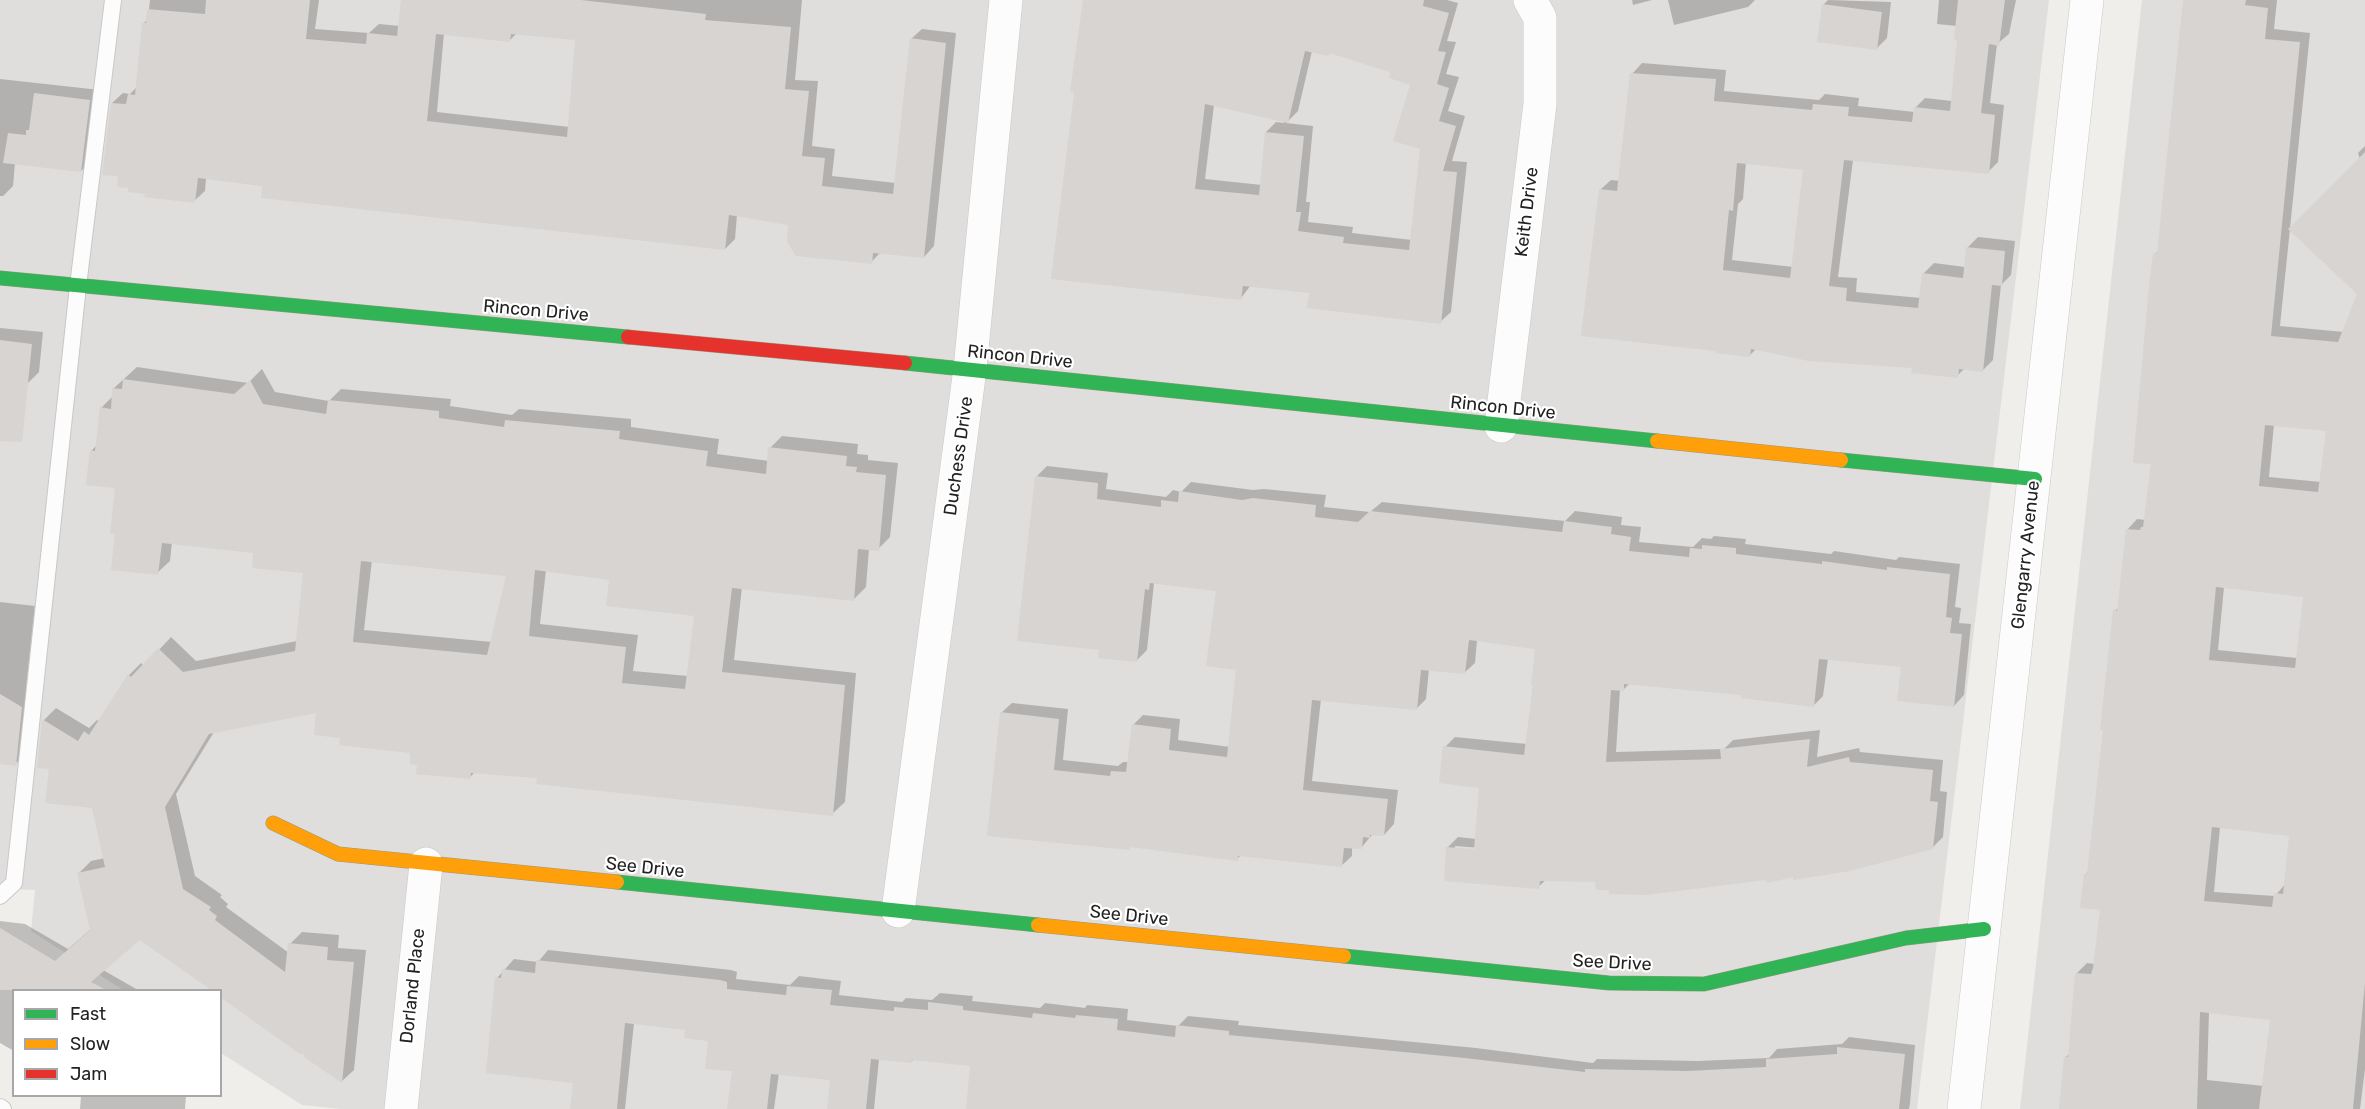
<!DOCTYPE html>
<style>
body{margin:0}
#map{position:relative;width:2365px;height:1109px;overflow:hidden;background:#f0eeeb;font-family:Rubik,sans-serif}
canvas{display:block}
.legend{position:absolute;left:12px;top:989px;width:210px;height:108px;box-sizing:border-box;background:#fff;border:2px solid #a7a7a7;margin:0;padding:8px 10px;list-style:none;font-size:18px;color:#222}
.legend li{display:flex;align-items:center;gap:12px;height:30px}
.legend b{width:30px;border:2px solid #a7a7a7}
</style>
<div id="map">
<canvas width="2365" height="1109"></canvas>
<ul class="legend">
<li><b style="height:8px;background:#30b455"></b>Fast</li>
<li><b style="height:8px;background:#ff9f0a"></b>Slow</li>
<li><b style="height:8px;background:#e5322d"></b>Jam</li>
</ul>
</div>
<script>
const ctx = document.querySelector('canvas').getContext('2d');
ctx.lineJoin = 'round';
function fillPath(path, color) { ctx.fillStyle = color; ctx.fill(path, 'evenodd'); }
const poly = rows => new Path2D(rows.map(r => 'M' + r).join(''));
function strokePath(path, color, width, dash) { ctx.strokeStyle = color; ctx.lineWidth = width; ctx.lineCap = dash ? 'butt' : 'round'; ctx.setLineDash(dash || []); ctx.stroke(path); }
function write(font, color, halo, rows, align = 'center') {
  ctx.font = font + ' Rubik,sans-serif'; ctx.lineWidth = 4.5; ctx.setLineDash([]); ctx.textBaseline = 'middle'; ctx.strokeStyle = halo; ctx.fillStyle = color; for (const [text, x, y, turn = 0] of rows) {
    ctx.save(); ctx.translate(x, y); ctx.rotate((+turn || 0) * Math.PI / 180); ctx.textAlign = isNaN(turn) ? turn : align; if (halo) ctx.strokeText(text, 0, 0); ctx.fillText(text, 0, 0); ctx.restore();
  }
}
fillPath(poly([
 [0,0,2049,0,1917,1109,341,1109,302,1105,221,1053,220,990,123,990,31,931,35,890,0,889],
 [2142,0,2365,0,2365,1109,2020,1109]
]), '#dfdedc');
fillPath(poly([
 [150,0,319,0,315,29,369,33,379,24,400,26,403,0,802,0,795,80,818,81,812,146,835,149,832,176,896,183,911,39,922,29,956,33,934,246,924,257,881,252,871,262,790,224,737,215,735,239,725,249,206,178,205,191,194,201,146,193,130,187,112,103,123,93,130,94,138,86,144,23,148,19],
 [444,33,510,40,517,33,577,38,570,127,437,112],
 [1084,0,1447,0,1458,3,1447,41,1456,42,1446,74,1459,77,1448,111,1465,116,1452,161,1467,162,1451,312,1440,322,1311,292,1251,285,1241,298,1075,92],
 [1312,51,1327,55,1331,52,1392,71,1411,84,1421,148,1412,240,1352,233,1353,227,1308,222,1310,202,1306,202,1313,126,1286,123,1298,111],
 [1214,105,1284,121,1284,123,1276,122,1266,132,1262,185,1205,179],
 [1632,0,1652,0,1633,5],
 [1668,0,1755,0,1748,7,1674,25],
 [1828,0,1891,2,1887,38,1877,48,1823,5],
 [1939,0,2016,0,2009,34,1997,44,1990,103,2004,105,1998,162,1988,172,1853,160,1838,277,1857,278,1856,292,1921,298,1923,274,1934,263,1965,267,1968,247,1978,237,2015,241,2011,275,2001,285,1993,360,1983,370,1965,368,1957,376,1914,367,1756,349,1750,355,1600,190,1611,180,1620,181,1632,74,1642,63,1726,70,1724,91,1819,100,1825,94,1859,98,1858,106,1915,112,1915,108,1925,98,1952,101,1958,39,1957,26,1937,24],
 [1746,162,1805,169,1793,267,1732,260,1738,204,1743,199],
 [2185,0,2277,0,2274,29,2310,33,2280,326,2344,332,2359,294,2360,159,2358,153,2365,146,2365,1069,2360,1109,2060,1109,2066,1057,2070,1053,2077,973,2087,963,2095,964,2102,909,2085,875,2089,871,2105,729,2115,611,2119,607,2127,530,2137,519,2146,520,2152,463,2155,254,2159,250],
 [2274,424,2327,430,2321,482,2269,477],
 [2224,587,2304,595,2297,658,2218,650],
 [2220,827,2291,834,2286,883,2275,896,2214,892],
 [2209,1011,2272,1019,2264,1086,2207,1080],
 [0,79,100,90,91,161,81,171,15,163,13,186,3,196,0,196],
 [0,328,43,332,39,372,27,384,0,381],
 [137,367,248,383,262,369,275,392,329,401,341,389,451,399,450,406,512,415,519,409,631,419,631,427,719,439,717,454,769,461,770,448,782,436,858,444,857,454,868,455,868,460,898,463,890,537,878,549,869,548,866,587,854,599,742,587,734,660,856,673,845,802,832,814,539,777,476,771,469,778,418,763,412,752,341,736,318,712,214,732,176,794,195,876,222,895,220,897,228,904,226,907,289,953,290,944,302,932,339,935,338,948,366,950,354,1070,342,1081,220,990,213,990,140,938,103,970,138,990,14,990,14,1051,0,1043,0,921,25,924,68,949,91,929,79,873,91,861,105,858,94,807,51,768,44,720,56,708,89,728,97,720,100,722,129,675,141,663,144,666,171,637,196,661,297,641,305,571,255,552,172,542,170,561,157,573,116,533,116,487,91,451,97,445,101,408,113,396,114,388],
 [372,560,508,575,492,642,364,630],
 [546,570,611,579,696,614,688,676,633,671,638,635,540,624],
 [1047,466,1108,473,1106,489,1166,497,1173,490,1181,492,1191,482,1253,490,1264,489,1326,495,1324,507,1370,512,1382,502,1565,521,1575,511,1622,517,1621,525,1641,527,1639,542,1693,547,1702,538,1711,539,1714,536,1746,539,1745,544,1831,554,1834,551,1896,560,1899,557,1960,564,1955,607,1961,608,1959,623,1971,624,1964,695,1954,706,1903,666,1828,659,1823,696,1813,706,1743,694,1630,683,1623,690,1620,690,1616,752,1724,749,1733,740,1820,730,1817,757,1859,748,1860,752,1943,760,1940,791,1947,792,1943,837,1933,847,1794,876,1610,889,1597,880,1546,880,1538,887,1447,848,1458,837,1476,839,1480,787,1445,747,1455,737,1527,744,1537,648,1477,640,1475,663,1464,673,1429,669,1426,699,1416,709,1321,699,1312,781,1398,790,1394,824,1384,835,1372,835,1361,848,1352,847,1352,856,1341,866,1241,855,1237,859,1131,846,1129,848,989,835,1001,713,1012,703,1068,709,1063,760,1118,766,1123,762,1129,762,1133,725,1143,715,1180,719,1178,740,1230,747,1238,668,1218,590,1154,583,1147,650,1136,661,1101,648,1037,476],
 [1455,846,1481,848,1481,851,1455,849],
 [0,602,35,606,26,690,34,695,28,752,15,764,0,762],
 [548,950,731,970,737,972,736,979,790,985,799,976,841,981,839,995,902,1002,906,998,932,1000,940,993,973,996,972,1001,1040,1008,1045,1003,1085,1008,1087,1005,1128,1009,1127,1020,1178,1026,1188,1016,1239,1021,1238,1025,1476,1048,1593,1063,1597,1059,1698,1061,1769,1058,1777,1049,1842,1044,1849,1037,1915,1045,1910,1103,1909,1109,967,1109,972,1065,914,1059,911,1062,879,1059,874,1109,828,1109,831,1079,779,1073,774,1109,729,1109,734,1070,710,1039,687,1029,634,1023,625,1109,571,1109,574,1082,497,978,514,959,538,962],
 [81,1096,186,1096,185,1109,80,1109]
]), '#0003');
fillPath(poly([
 [206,0,310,0,306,39,366,44,367,33,397,36,401,0,581,0,706,14,705,20,791,27,785,89,809,91,802,156,825,158,822,186,893,194,910,38,946,43,924,258,873,253,872,264,796,256,787,242,788,225,729,215,725,250,261,198,262,186,198,178,195,203,144,197,145,194,128,192,128,188,117,187,118,176,102,175,111,103,126,104,128,94,135,95,142,23,146,23,147,9,205,14],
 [436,34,510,42,511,34,575,40,567,137,427,121],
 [1083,0,1424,0,1423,6,1449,13,1438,51,1446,52,1437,84,1449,88,1439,121,1456,126,1443,171,1457,172,1441,324,1307,308,1309,293,1243,286,1241,300,1051,279,1074,93,1070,92],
 [1305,51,1328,56,1329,53,1390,72,1389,78,1410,85,1393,141,1420,149,1409,250,1343,243,1344,237,1298,231,1301,212,1296,212,1304,136,1265,132,1259,195,1195,189,1205,104,1288,123],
 [1958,0,2005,0,1999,46,1989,44,1981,113,1995,115,1989,174,1844,160,1829,286,1847,288,1846,301,1918,308,1922,273,1963,278,1966,247,2005,251,2002,286,1992,285,1983,372,1959,369,1958,378,1911,373,1912,368,1809,361,1751,349,1750,357,1715,353,1715,351,1581,336,1599,189,1617,191,1630,73,1716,79,1714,101,1812,110,1813,104,1849,107,1848,116,1912,122,1914,107,1950,111,1957,40,1954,40],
 [1737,163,1803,170,1790,278,1723,270,1729,210,1733,211],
 [2183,0,2246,0,2245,5,2268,8,2265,39,2300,42,2271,336,2338,342,2357,294,2288,229,2365,152,2365,983,2353,1109,2259,1109,2270,1020,2200,1012,2197,1109,2059,1109,2064,1056,2068,1057,2075,973,2091,974,2093,968,2100,910,2080,908,2084,874,2087,874,2103,730,2100,730,2113,610,2117,611,2126,529,2140,530,2141,527,2143,527,2151,464,2133,463,2148,297,2153,253,2157,253],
 [2265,425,2326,431,2318,492,2259,486],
 [2216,587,2303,597,2295,668,2209,660],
 [2212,827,2289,836,2283,894,2274,893,2272,907,2204,901],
 [1822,4,1882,12,1877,50,1817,42],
 [34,93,90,100,81,172,3,163,8,133,26,135,26,130,29,130],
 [0,340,32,344,22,442,0,441],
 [123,379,234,394,250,380,263,404,326,414,328,400,420,409,439,411,439,418,504,427,505,420,620,431,619,439,708,451,706,466,766,474,768,447,847,456,846,466,857,467,856,472,886,475,879,551,858,549,854,601,732,588,722,672,845,685,833,816,536,784,537,778,471,773,470,779,416,774,417,765,410,764,410,753,339,745,340,738,314,735,316,713,209,734,165,807,183,889,211,907,209,910,217,916,215,920,285,972,288,943,328,947,327,960,354,962,342,1083,304,1057,305,1054,300,1054,220,997,220,990,211,990,140,940,91,982,106,990,0,990,0,928,55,961,90,930,77,873,105,867,92,808,45,803,49,769,37,768,42,719,78,741,84,731,89,735,128,674,131,677,158,648,183,672,295,651,303,573,252,568,253,553,162,543,158,575,111,570,115,534,110,534,115,488,86,485,90,450,95,451,100,407,111,409,112,388,122,389],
 [361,561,506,576,487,655,353,642],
 [535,570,609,580,606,606,694,616,685,689,622,683,626,647,529,636],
 [1035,476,1098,483,1097,499,1161,507,1161,500,1178,502,1179,491,1242,500,1253,498,1316,505,1315,517,1358,522,1370,511,1562,532,1564,521,1612,527,1611,534,1631,537,1629,551,1689,557,1690,548,1702,549,1702,545,1736,548,1736,554,1822,564,1822,561,1887,570,1887,567,1950,574,1946,617,1952,618,1950,633,1962,634,1954,707,1897,701,1901,667,1819,659,1814,707,1741,698,1741,695,1624,684,1624,691,1611,690,1606,762,1721,759,1720,749,1810,739,1807,767,1849,757,1850,762,1933,770,1930,801,1938,802,1933,849,1850,871,1793,880,1793,877,1767,883,1766,880,1646,895,1609,894,1609,890,1596,890,1595,882,1540,881,1539,889,1444,881,1446,847,1474,849,1479,788,1439,783,1443,746,1524,755,1533,685,1531,686,1535,649,1469,640,1465,674,1421,670,1417,710,1312,700,1303,790,1388,799,1384,836,1370,835,1370,838,1363,837,1362,849,1344,848,1342,867,1238,856,1238,861,1130,847,1130,850,987,836,1000,712,1059,719,1054,770,1110,776,1111,771,1126,772,1132,724,1171,729,1169,750,1227,757,1236,670,1206,666,1216,591,1150,583,1149,590,1145,589,1137,662,1098,658,1099,650,1017,641],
 [0,694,22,707,16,766,0,764],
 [536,960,720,980,727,982,727,989,786,995,787,986,832,990,830,1005,894,1011,894,1007,928,1010,928,1002,963,1006,963,1010,1032,1018,1033,1013,1075,1018,1076,1015,1118,1019,1117,1030,1175,1037,1176,1025,1229,1031,1229,1035,1465,1058,1585,1072,1585,1069,1687,1071,1766,1067,1766,1059,1837,1054,1837,1047,1905,1054,1899,1109,966,1109,970,1066,912,1060,911,1063,871,1059,866,1109,827,1109,830,1080,771,1074,767,1109,727,1109,732,1071,705,1069,708,1041,684,1038,685,1030,625,1023,617,1109,570,1109,573,1083,486,1073,495,977,501,978,502,969,535,973]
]), '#d7d4d2');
const lane = poly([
 [0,896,14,883,78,286,113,0],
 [0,1107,3,1109]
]);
const street = poly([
 [1501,426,1540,104,1540,18,1530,0],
 [898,911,970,369,1006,0],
 [401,1109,426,864],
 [1964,1109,2087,0]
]);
const fast = poly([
 [0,278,628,337],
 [905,363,1657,441],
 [1841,460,2035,479],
 [617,882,1038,925],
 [1344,956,1609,983,1704,984,1906,938,1984,929]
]);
const slow = poly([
 [1657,441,1841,460],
 [273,823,338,854,617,882],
 [1038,925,1344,956]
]);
const jam = poly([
 [628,337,905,363]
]);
strokePath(lane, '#c9c8c7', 18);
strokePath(street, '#c9c8c7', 34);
strokePath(fast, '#999a82', 15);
strokePath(slow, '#999a82', 15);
strokePath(jam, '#999a82', 15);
strokePath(lane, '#fdfcfc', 16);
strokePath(street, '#fdfcfc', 33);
strokePath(fast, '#30b455', 14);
strokePath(slow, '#ff9f0a', 14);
strokePath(jam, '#e5322d', 14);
write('18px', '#222', '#fff', [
 ["Keith Drive",1527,212,-83],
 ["Rincon Drive",536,311,5],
 ["Rincon Drive",1020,357,6],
 ["Rincon Drive",1503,408,6],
 ["Duchess Drive",959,456,-82],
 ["Glengarry Avenue",2026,555,-84],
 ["See Drive",645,868,6],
 ["See Drive",1129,916,6],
 ["See Drive",1612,963,3],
 ["Dorland Place",413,986,-84]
]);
</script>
